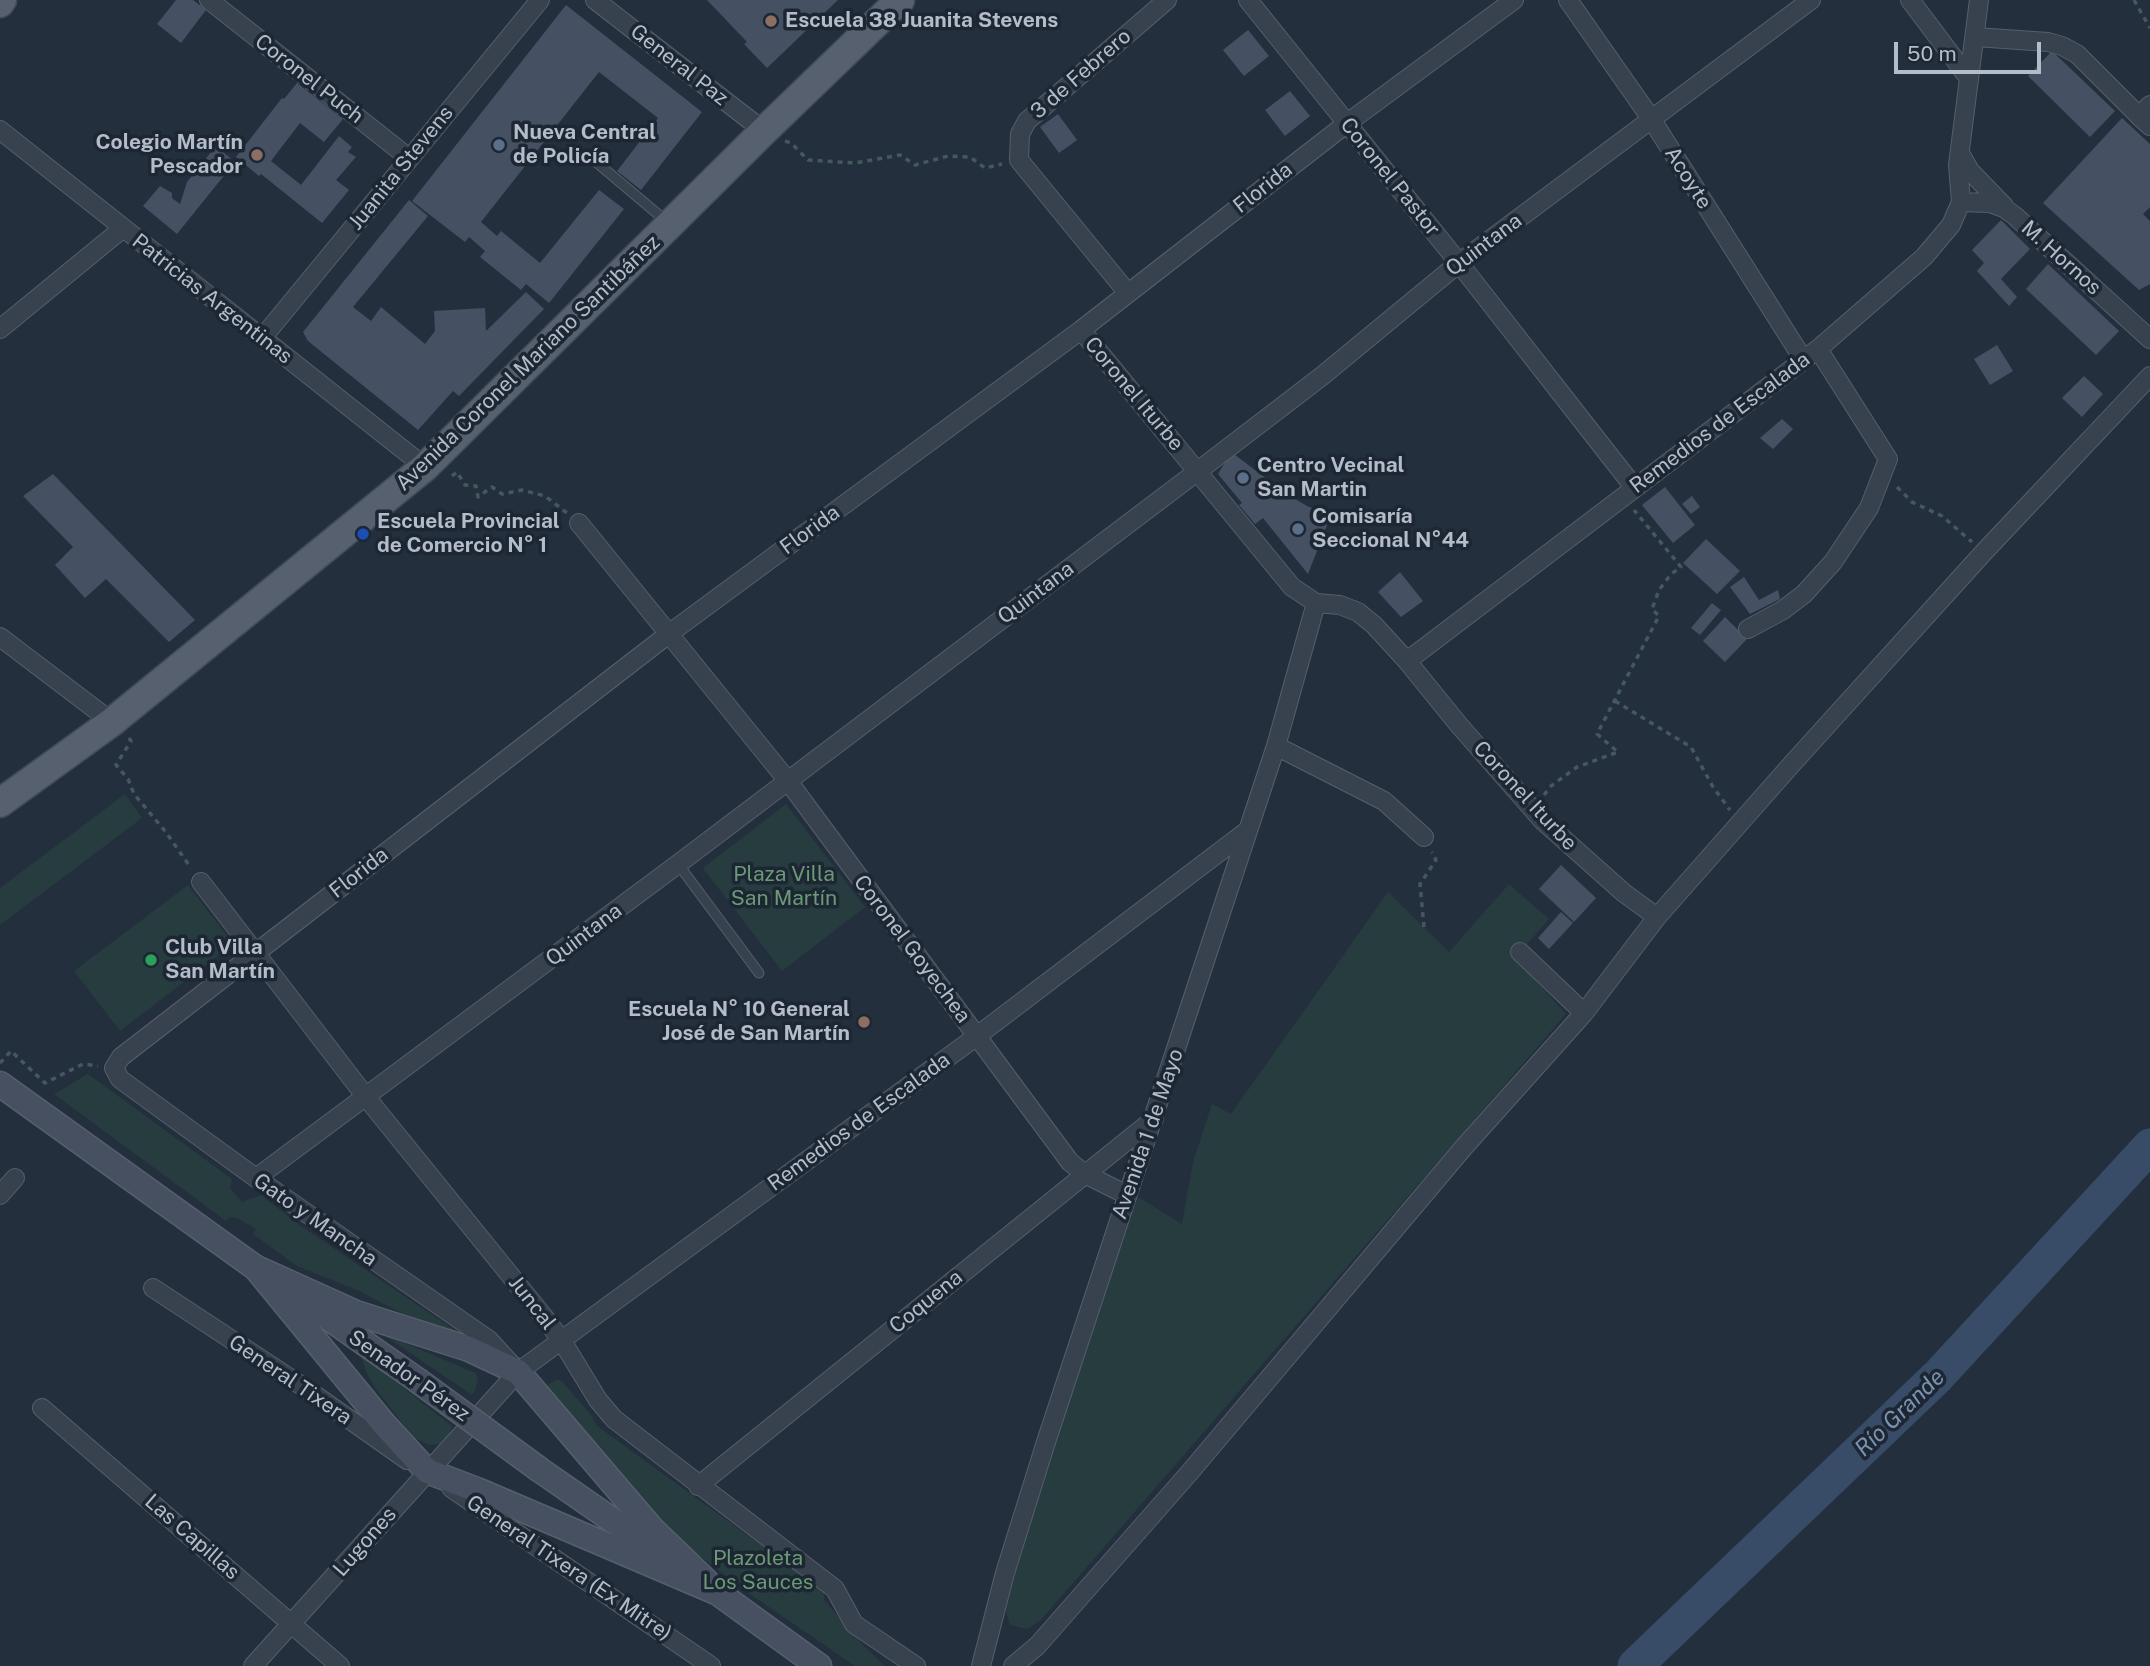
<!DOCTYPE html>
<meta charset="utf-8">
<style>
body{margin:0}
#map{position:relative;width:2150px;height:1666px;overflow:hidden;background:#242f3e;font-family:"Public Sans",sans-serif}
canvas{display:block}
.scale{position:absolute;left:1894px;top:42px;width:147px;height:32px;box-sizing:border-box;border:4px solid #b4bcc9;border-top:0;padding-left:9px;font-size:21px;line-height:24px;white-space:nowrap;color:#b4bcc9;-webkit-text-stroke:5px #1d2633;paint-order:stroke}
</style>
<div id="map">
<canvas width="2150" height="1666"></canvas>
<div class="scale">50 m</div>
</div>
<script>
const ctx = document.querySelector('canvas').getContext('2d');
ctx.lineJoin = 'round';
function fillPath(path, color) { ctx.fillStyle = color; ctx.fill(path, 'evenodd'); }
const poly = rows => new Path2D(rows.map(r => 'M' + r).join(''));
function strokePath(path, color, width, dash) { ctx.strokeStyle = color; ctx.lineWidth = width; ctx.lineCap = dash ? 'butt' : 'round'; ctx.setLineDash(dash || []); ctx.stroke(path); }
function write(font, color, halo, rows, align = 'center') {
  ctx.font = font + ' "Public Sans",sans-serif'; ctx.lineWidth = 7; ctx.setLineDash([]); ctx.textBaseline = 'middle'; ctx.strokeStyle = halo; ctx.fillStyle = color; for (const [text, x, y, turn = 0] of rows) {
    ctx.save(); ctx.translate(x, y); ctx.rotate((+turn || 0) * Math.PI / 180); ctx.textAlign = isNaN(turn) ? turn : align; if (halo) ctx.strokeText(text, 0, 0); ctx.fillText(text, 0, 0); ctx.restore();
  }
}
fillPath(poly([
 [125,794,142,818,0,925,0,888],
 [786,804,865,907,782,971,703,868],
 [1509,884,1549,919,1515,958,1566,1014,1041,1620,1027,1629,1010,1625,1006,1612,1008,1599,1032,1513,1065,1405,1138,1197,1182,1224,1193,1162,1212,1104,1231,1114,1388,892,1449,952],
 [188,885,228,937,227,949,120,1031,74,971],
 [88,1074,232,1179,230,1188,242,1202,261,1195,301,1226,474,1343,469,1348,357,1290,297,1266,253,1234,256,1229,237,1218,230,1217,226,1221,54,1094],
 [381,1333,475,1373,478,1378,475,1390,472,1395],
 [361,1355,452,1426,448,1439,440,1444,429,1445,414,1438,378,1392,366,1372],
 [556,1380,562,1381,592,1416,596,1425,824,1591,824,1600,864,1646,885,1666,855,1666,747,1592,689,1548,614,1470,544,1387]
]), '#263c3f');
strokePath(poly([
 [1635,1666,1938,1376,2150,1146]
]), '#394c67', 35);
fillPath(poly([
 [176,0,193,0,206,10,181,43,157,24],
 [707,0,838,0,767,68,744,44,747,42],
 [566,5,702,112,641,190,617,171,658,118,599,72,481,222,497,236,501,231,540,263,599,190,624,209,549,303,526,284,521,290,480,257,485,251,469,237,465,242,412,201],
 [1248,30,1269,56,1244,76,1223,50],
 [2052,51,2115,111,2090,137,2028,76],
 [297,83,343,119,324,142,300,123,271,161,301,185,339,136,352,147,348,152,356,157,336,180,349,190,322,223,261,174,259,176,236,157,282,98,284,99],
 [1290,91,1310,116,1285,136,1265,110],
 [1058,114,1077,140,1059,153,1040,127],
 [2122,118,2150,144,2150,207,2143,214,2150,221,2150,284,2139,290,2043,203],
 [216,146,235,162,177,234,143,206,160,186,172,193,172,198,180,204,187,182],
 [409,200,428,216,353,307,371,321,381,307,425,344,435,331,434,311,485,308,486,331,526,292,544,309,459,396,453,391,418,430,308,341,303,332],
 [2001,220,2030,249,2001,279,2017,297,2009,306,1977,271,1984,263,1972,250],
 [2048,264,2119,331,2096,355,2026,289],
 [1997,345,2013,371,1990,385,1974,359],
 [2084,376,2103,394,2082,417,2062,398],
 [1782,419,1793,429,1773,449,1760,438],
 [1231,452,1287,494,1307,506,1331,515,1308,574,1263,518,1255,524,1239,505,1242,503,1218,474],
 [53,474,195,620,169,642,106,579,85,598,55,565,73,547,23,496],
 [1665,487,1695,525,1673,543,1642,505],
 [1692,496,1700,507,1691,514,1682,504],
 [1706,539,1740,571,1717,594,1683,563],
 [1400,572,1423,601,1401,617,1378,592],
 [1744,577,1759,600,1778,590,1780,599,1750,614,1730,587],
 [1712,603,1721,610,1700,635,1691,628],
 [1725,617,1747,639,1725,662,1703,641],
 [1561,865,1596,898,1574,922,1539,889],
 [1561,912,1573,923,1549,949,1538,938]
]), '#455162');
const service = poly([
 [589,156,666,221],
 [678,864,759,973]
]);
const minor = poly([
 [209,0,409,158],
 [595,0,764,131],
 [1248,0,1459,263,1634,487],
 [1568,0,1652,120,1803,359],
 [1910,0,1968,77],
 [1975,37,2048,42,2062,46,2077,54,2139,116],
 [2150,105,2139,116,2150,126],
 [0,130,425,467],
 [1960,153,1970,171,2004,206],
 [1961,202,1990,203,2004,208,2015,216,2150,339],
 [1127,292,1019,160,1020,134,1027,121,1167,0],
 [0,329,122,229],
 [1081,330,1292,587,1316,603,1340,605,1358,612,1374,625,1407,661,1818,349,1924,257,1951,225,1961,202,1958,165,1979,0],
 [263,337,540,0],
 [579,523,788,781,1070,1162,1085,1174,1127,1195],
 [1748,629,1783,610,1804,594,1833,562,1869,508,1888,459,1818,349],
 [0,637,112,722],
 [1407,661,1458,724,1542,820,1624,893,1657,917],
 [1276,746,1384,801,1424,837],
 [201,882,366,1097,544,1317,562,1341,598,1400,614,1419,835,1589,854,1624,916,1666],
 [1520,952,1584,1013],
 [256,1178,678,864,1198,471,1322,376,1459,263,1811,0],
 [0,1195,15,1178],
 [153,1288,305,1388,407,1460],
 [511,1364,489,1340,256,1178,120,1079,114,1068,121,1057,670,633,1081,330,1346,124,1514,0],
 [42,1408,340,1666],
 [698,1486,1154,1119],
 [451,1488,711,1666],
 [253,1666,518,1372,977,1036,1247,831],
 [981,1666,1005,1573,1046,1442,1276,746,1316,603],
 [1013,1666,1037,1646,1190,1472,1464,1147,1584,1013,1657,917,1791,765,1984,552,2150,376]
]);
const secondary = poly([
 [0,1084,267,1276],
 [255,1267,383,1423,427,1471,477,1490,716,1592],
 [261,1270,356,1313,469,1349,518,1372,652,1529,706,1581],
 [306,1302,417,1380],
 [540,1470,661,1554],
 [703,1582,819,1666]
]);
const primary = poly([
 [0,3,2,0],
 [0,803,112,722,425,467,764,131,900,0]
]);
strokePath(service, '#565f6c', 11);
strokePath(minor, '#565f6c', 20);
strokePath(secondary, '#565f6c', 27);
strokePath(primary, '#414a57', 31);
strokePath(poly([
 [2134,0,2150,28],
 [785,141,791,143,808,160,855,163,900,155,915,165,948,156,970,157,985,168,1002,164],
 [452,476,457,472,465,485,476,486,478,497,492,487,502,494,522,490,545,496,567,513],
 [1897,487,1912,502,1942,516,1972,542],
 [1615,701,1691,747,1713,787,1730,810],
 [129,738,131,741,116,765,128,779,134,794,165,831,191,868],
 [1544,795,1551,786,1577,767,1618,752,1597,734,1659,616,1652,609,1659,590,1671,574,1681,567,1634,510],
 [1424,927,1420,884,1436,860,1432,852],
 [0,1063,11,1051,45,1083,83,1064,98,1066]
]), '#44595c', 3.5, [5, 5]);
strokePath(service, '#38414e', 9);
strokePath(minor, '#38414e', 18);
strokePath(secondary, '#465061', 24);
strokePath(primary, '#56606e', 28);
const secondaryBridge = poly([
 [417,1380,540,1470]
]);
strokePath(secondaryBridge, '#565f6c', 27, []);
strokePath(secondaryBridge, '#465061', 24);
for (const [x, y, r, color] of [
 [771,21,7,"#8d6e63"],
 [499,145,7,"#5c6f8a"],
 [257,155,7,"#8d6e63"],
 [1243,478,7,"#5c6f8a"],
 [1298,529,7,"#5c6f8a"],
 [363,534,7,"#1a4fb4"],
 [151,960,7,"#2e9e5b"],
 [864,1022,7,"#8d6e63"]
]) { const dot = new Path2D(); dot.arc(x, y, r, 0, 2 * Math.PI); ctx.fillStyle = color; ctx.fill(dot); strokePath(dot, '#1d2633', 2.5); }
write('bold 21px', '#b4bcc9', '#1d2633', [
 ["Escuela 38 Juanita Stevens",785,21],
 ["Nueva Central",513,133],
 ["de Policía",513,157],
 ["Colegio Martín",243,143,"right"],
 ["Pescador",243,167,"right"],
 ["Centro Vecinal",1257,466],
 ["San Martin",1257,490],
 ["Comisaría",1312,517],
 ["Seccional N°44",1312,541],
 ["Escuela Provincial",377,522],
 ["de Comercio N° 1",377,546],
 ["Club Villa",165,948],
 ["San Martín",165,972],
 ["Escuela N° 10 General",850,1010,"right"],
 ["José de San Martín",850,1034,"right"]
], 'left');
write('21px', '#b4bcc9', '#1d2633', [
 ["General Paz",679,65,38],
 ["3 de Febrero",1081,74,-41],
 ["Coronel Puch",309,79,38],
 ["Juanita Stevens",401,168,-51],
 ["Coronel Pastor",1390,177,51],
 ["Acoyte",1688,178,58],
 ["Florida",1263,188,-38],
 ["Quintana",1484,245,-37],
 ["M. Hornos",2061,258,42],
 ["Patricias Argentinas",212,299,38],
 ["Avenida Coronel Mariano Santibáñez",528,363,-44],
 ["Coronel Iturbe",1134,394,50],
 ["Remedios de Escalada",1720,423,-37],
 ["Florida",810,530,-36],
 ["Quintana",1036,593,-37],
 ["Coronel Iturbe",1525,796,47],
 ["Florida",359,873,-38],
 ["Quintana",584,935,-37],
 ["Coronel Goyechea",912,949,53],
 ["Remedios de Escalada",859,1122,-36],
 ["Avenida 1 de Mayo",1148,1134,-71],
 ["Gato y Mancha",315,1220,35],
 ["Coquena",926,1302,-39],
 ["Juncal",532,1303,52],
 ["Senador Pérez",409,1376,35],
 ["General Tixera",290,1380,34],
 ["Las Capillas",192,1537,41],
 ["Lugones",365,1542,-49],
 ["General Tixera (Ex Mitre)",569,1568,34]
]);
write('21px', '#6b9a76', '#1d2633', [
 ["Plaza Villa",784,875],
 ["San Martín",784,899],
 ["Plazoleta",758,1559],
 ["Los Sauces",758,1583]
]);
write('italic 23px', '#7c92b1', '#1d2633', [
 ["Río Grande",1900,1413,-44]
]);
</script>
